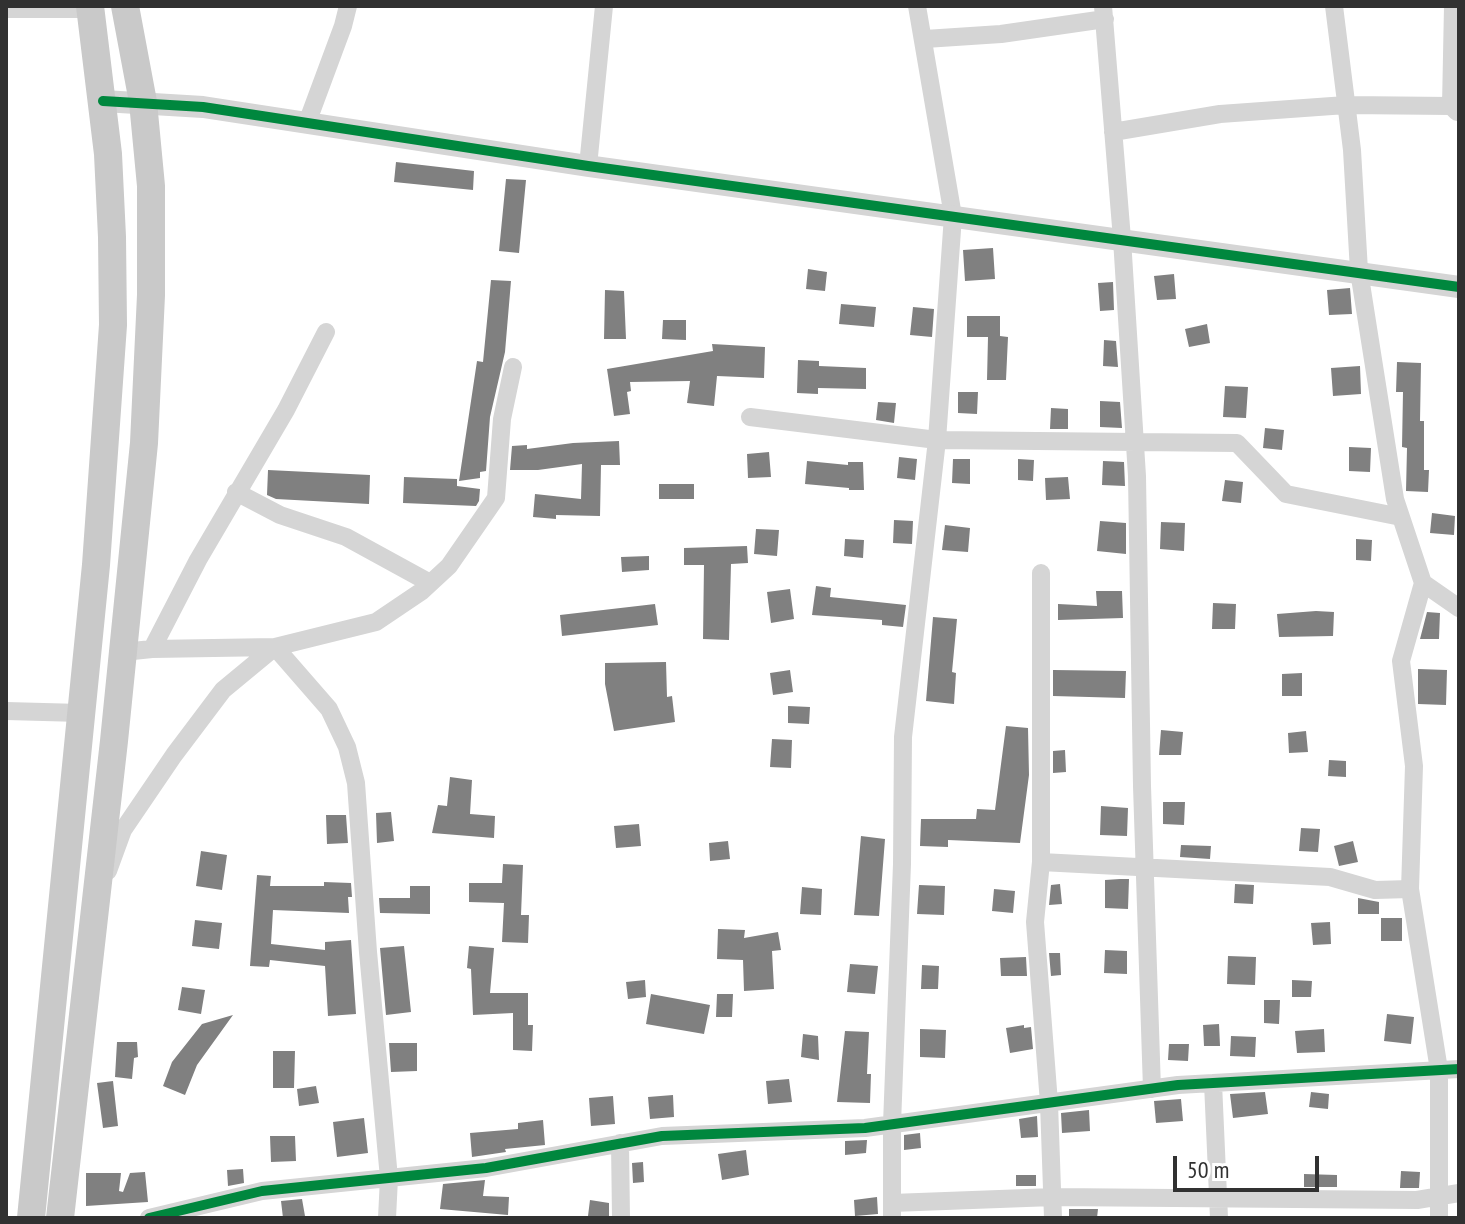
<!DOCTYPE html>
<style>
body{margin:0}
#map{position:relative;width:1465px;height:1224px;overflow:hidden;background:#fff;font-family:"PT Sans Narrow",sans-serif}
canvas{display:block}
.frame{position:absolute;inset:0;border:8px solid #313131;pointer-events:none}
.scale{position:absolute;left:1173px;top:1156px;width:146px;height:36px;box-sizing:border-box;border:4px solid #313131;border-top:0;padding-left:10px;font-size:24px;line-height:28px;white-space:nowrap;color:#313131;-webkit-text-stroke:6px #fff;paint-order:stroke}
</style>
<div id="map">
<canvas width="1465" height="1224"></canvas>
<div class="frame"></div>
<div class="scale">50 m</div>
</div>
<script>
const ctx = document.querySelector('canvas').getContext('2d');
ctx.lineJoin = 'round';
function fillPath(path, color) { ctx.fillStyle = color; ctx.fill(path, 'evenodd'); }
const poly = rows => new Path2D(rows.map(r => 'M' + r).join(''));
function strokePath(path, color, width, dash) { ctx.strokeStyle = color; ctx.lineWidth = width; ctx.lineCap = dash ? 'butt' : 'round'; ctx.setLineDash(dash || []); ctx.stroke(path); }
fillPath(poly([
 [396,162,474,171,473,190,394,182],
 [506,179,526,180,519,253,499,251],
 [993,248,995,279,965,281,963,250],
 [808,269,827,272,825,291,806,289],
 [1174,274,1176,299,1157,300,1154,276],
 [491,280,511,281,505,352,490,417,486,471,480,472,480,478,459,481,477,361,483,362],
 [1113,282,1114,310,1100,311,1098,283],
 [1350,288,1352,314,1329,315,1327,290],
 [605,290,624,291,626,339,604,339],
 [841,304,876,307,874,327,839,324],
 [913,307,934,309,932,337,910,335],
 [967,316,1000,316,1000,336,1008,337,1006,380,987,380,988,337,967,337],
 [663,320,686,320,686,340,662,339],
 [1207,324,1210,343,1189,347,1185,329],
 [1104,340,1116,341,1118,367,1103,366],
 [712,344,765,347,764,378,717,376,714,406,687,403,690,381,630,382,631,391,627,392,630,414,614,416,607,369,713,351],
 [798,360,819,361,819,366,866,368,866,389,818,388,818,394,797,393],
 [1397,362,1421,363,1420,421,1424,421,1424,470,1429,470,1428,492,1406,491,1407,448,1402,447,1403,392,1396,392],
 [1360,366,1361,394,1333,396,1331,368],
 [1225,386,1248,387,1246,418,1223,417],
 [958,392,978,392,977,414,958,413],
 [1100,401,1120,402,1122,428,1100,427],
 [878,402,896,403,894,423,876,420],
 [1051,408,1068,409,1068,429,1050,429],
 [1265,428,1284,430,1282,450,1263,448],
 [619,441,620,465,601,465,600,516,556,515,556,519,533,517,535,494,581,499,582,464,538,470,510,470,512,446,527,445,527,449,573,443],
 [1349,447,1371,448,1370,472,1349,471],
 [769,452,771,477,748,478,747,454],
 [899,457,917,459,915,480,897,478],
 [953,459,970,459,970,484,952,483],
 [1018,459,1034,460,1033,481,1018,480],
 [807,461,848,465,848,462,863,462,864,490,849,490,849,488,805,484],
 [1103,461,1124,462,1125,486,1102,485],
 [268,470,370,475,369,504,276,499,267,495],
 [404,477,457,479,457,486,480,489,479,501,476,506,403,503],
 [1068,477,1070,499,1046,500,1045,478],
 [1225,480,1243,482,1241,503,1222,501],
 [659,484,694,484,694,499,659,499],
 [1432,513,1455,516,1454,535,1430,533],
 [894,520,913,521,912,544,893,543],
 [1100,521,1126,523,1126,554,1097,551],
 [1161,522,1185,523,1184,551,1160,549],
 [945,525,970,528,968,552,942,550],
 [756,529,779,530,777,556,754,554],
 [845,539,864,540,863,558,844,556],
 [1356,539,1372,540,1371,561,1356,560],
 [747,546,748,563,731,564,729,640,703,639,704,565,684,565,684,548],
 [649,556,649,570,622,572,621,557],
 [816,586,831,588,830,597,906,605,903,627,882,625,882,620,812,615],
 [790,589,794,619,771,623,767,592],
 [1096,591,1122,591,1123,618,1058,620,1058,604,1097,606],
 [1213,603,1236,604,1235,629,1212,629],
 [655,604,658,625,562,636,560,615],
 [1316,611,1334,612,1333,636,1279,637,1277,614],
 [1427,612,1440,613,1439,639,1420,639],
 [933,617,957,619,952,672,956,673,954,704,926,701],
 [666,662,667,697,672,696,675,722,614,731,605,684,605,663],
 [1418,669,1447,670,1446,705,1418,704],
 [790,670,793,692,773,695,770,673],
 [1053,670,1126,671,1125,698,1053,696],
 [1302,673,1302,696,1282,696,1282,674],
 [788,706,810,707,809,724,788,723],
 [1006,726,1028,728,1029,775,1020,843,948,840,948,847,920,846,921,819,976,819,977,809,995,810],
 [1161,730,1183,732,1181,755,1159,755],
 [1306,731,1308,752,1289,753,1288,733],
 [772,739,792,740,791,768,770,767],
 [1065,750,1066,772,1053,773,1053,751],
 [1329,760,1346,761,1346,777,1328,776],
 [450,777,472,780,470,814,495,816,494,838,432,833,438,805,447,806],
 [1163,802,1185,802,1184,825,1163,824],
 [1101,806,1128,808,1127,836,1100,835],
 [391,812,394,841,377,843,376,813],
 [326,815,346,815,348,843,327,844],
 [639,824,641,846,616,848,614,826],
 [1301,828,1320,829,1318,852,1299,851],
 [861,836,885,839,879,916,854,915],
 [728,841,730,859,710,861,709,843],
 [1353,841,1358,862,1339,866,1334,846],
 [1181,845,1211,846,1210,859,1180,857],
 [201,851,227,855,222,890,196,886],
 [503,864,523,865,521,915,529,915,528,943,502,942,504,903,469,902,469,883,502,883],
 [257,875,271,876,270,886,324,886,324,882,351,883,352,897,348,897,349,913,273,910,271,944,325,950,325,942,351,940,356,1014,328,1016,325,966,270,960,269,967,250,966],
 [1120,879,1129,879,1128,909,1105,908,1105,880],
 [1060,884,1062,904,1049,905,1051,885],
 [1235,884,1254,885,1253,904,1234,903],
 [919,885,945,886,944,915,917,914],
 [410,886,430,886,430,914,380,913,379,898,410,898],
 [802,887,822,889,821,915,800,914],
 [994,889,1015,891,1013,913,992,911],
 [1358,898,1379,902,1379,914,1358,914],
 [1381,918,1402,918,1402,941,1381,941],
 [195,920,222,923,219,949,192,946],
 [1330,922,1331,944,1313,945,1311,923],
 [718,929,745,930,744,938,778,932,781,950,772,951,774,989,744,991,743,960,717,959],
 [404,946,411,1012,386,1015,380,948],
 [469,946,494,948,490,993,528,993,528,1025,533,1025,532,1051,513,1050,513,1013,473,1015,471,969,467,968],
 [1105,950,1127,951,1127,974,1104,973],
 [1049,953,1060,953,1061,975,1051,976],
 [1228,956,1256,957,1255,985,1227,984],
 [1026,957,1027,976,1001,976,1000,958],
 [850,964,878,966,875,994,847,992],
 [922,965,939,966,938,989,921,989],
 [645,980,646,997,628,999,626,982],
 [1292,980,1312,981,1311,997,1292,997],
 [182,987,205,990,201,1014,178,1010],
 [651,994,710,1005,704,1034,646,1024],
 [717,994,733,994,732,1017,716,1017],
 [1264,1000,1280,1000,1279,1024,1264,1023],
 [1387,1014,1414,1017,1411,1044,1384,1041],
 [233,1015,197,1065,185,1095,163,1086,172,1062,202,1024],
 [1219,1024,1220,1046,1204,1046,1203,1025],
 [1024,1025,1024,1028,1031,1027,1033,1049,1010,1053,1006,1028],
 [920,1029,946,1030,945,1058,920,1057],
 [1324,1029,1325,1052,1297,1053,1295,1031],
 [845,1031,869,1032,867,1074,871,1074,870,1103,837,1102],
 [803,1034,818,1036,819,1060,801,1057],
 [1231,1036,1256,1037,1255,1057,1230,1056],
 [117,1042,137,1042,138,1057,134,1058,132,1079,115,1077],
 [389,1043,417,1043,417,1071,391,1072],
 [1169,1044,1189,1044,1188,1061,1168,1060],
 [273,1051,295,1051,294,1088,273,1088],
 [789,1079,792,1102,768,1104,766,1081],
 [113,1081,118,1126,103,1128,97,1083],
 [316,1086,319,1103,299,1106,297,1089],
 [1265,1092,1268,1114,1233,1118,1230,1094],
 [1311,1092,1329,1094,1328,1109,1309,1107],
 [673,1095,674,1117,650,1119,648,1097],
 [613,1096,615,1124,591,1126,589,1098],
 [1181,1099,1183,1121,1156,1123,1154,1101],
 [1089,1110,1090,1131,1062,1133,1061,1113],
 [1037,1116,1038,1137,1021,1138,1019,1119],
 [364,1118,368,1153,337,1157,333,1122],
 [543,1120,545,1145,505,1149,506,1152,472,1157,470,1133,518,1129,518,1123],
 [920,1133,921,1148,904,1150,904,1135],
 [270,1136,295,1136,296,1161,271,1162],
 [867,1140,866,1153,845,1155,845,1141],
 [746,1150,749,1175,722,1180,718,1154],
 [643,1162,644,1182,633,1183,632,1163],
 [243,1169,244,1183,228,1186,227,1170],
 [1401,1171,1420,1172,1419,1188,1400,1188],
 [145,1172,148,1202,86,1206,86,1173,121,1173,119,1191,123,1192,130,1173],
 [1304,1174,1337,1175,1337,1187,1304,1187],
 [1016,1175,1036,1175,1036,1186,1016,1186],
 [485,1180,483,1196,509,1197,508,1215,440,1209,443,1184],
 [877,1197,878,1214,855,1216,854,1200],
 [302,1199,305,1216,283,1218,281,1201],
 [590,1200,609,1203,609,1218,588,1216],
 [1069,1209,1098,1209,1097,1218,1069,1218]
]), '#808080');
strokePath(poly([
 [1103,6,1122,239,1137,476,1142,786,1152,1089],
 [1334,6,1352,150,1359,271,1395,499,1423,583,1459,608],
 [1453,6,1451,106,1457,112],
 [6,9,91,9],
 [925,39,1001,34,1105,19],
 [307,123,343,26,348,6],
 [1113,132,1220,114,1346,105,1451,106],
 [588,166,604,6],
 [750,417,937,440,1237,443,1286,494,1401,517],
 [236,492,280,515,346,537,430,583],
 [1041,573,1041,862,1035,922,1049,1103,1053,1218],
 [1423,583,1401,661,1414,766,1410,889,1439,1070,1439,1218],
 [152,649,198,560,286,410,326,332],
 [123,652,152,649,275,647,376,622,422,591,449,566,496,498,502,419,513,367],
 [6,711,81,713],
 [1041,862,1330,877,1375,890,1410,889],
 [108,871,123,830,174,755,223,690,275,647,329,709,347,747,356,783,368,952,389,1178,387,1218],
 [1213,1083,1219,1218],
 [620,1143,621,1218],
 [892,1203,1053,1197,1417,1200,1459,1193],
 [149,1218,262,1191,486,1168,662,1136,865,1128,1178,1085,1459,1069],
 [892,1218,892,1124,902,864,903,737,937,440,953,216,917,6]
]), '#d5d5d5', 18);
strokePath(poly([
 [103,101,203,107,588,166,1459,287]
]), '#d5d5d5', 22);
strokePath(poly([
 [31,1218,96,565,113,325,112,237,108,154,90,6],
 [60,1218,114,741,144,443,151,295,151,186,143,102,125,6]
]), '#c9c9c9', 28);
strokePath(poly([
 [103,101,203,107,588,166,1459,287],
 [149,1218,262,1191,486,1168,662,1136,865,1128,1178,1085,1459,1069]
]), '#00873e', 10);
</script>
